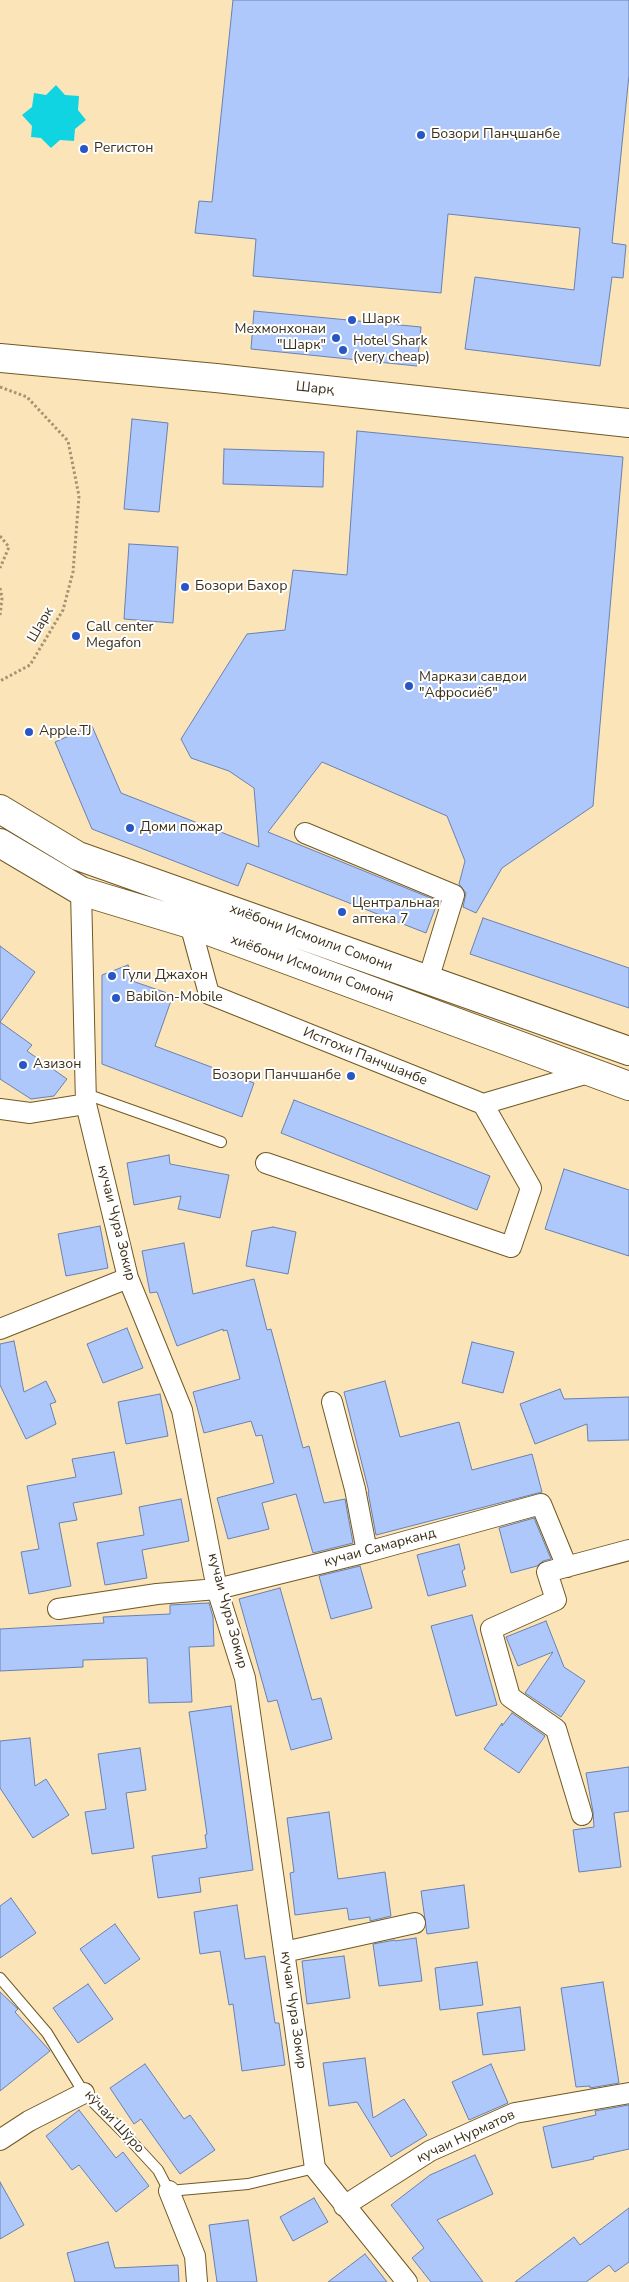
<!DOCTYPE html>
<meta charset="utf-8">
<style>
body{margin:0}
canvas{display:block;background:#fbe4b8}
</style>
<canvas width="629" height="2282"></canvas>
<script>
const ctx = document.querySelector('canvas').getContext('2d');
ctx.lineJoin = 'round';
function fillPath(path, color) { ctx.fillStyle = color; ctx.fill(path, 'evenodd'); }
const poly = rows => new Path2D(rows.map(r => 'M' + r).join(''));
function strokePath(path, color, width, dash) { ctx.strokeStyle = color; ctx.lineWidth = width; ctx.lineCap = dash ? 'butt' : 'round'; ctx.setLineDash(dash || []); ctx.stroke(path); }
function write(font, color, halo, rows, align = 'center') {
  ctx.font = font + ' "Nunito Sans",sans-serif'; ctx.lineWidth = 4; ctx.setLineDash([]); ctx.textBaseline = 'middle'; ctx.strokeStyle = halo; ctx.fillStyle = color; for (const [text, x, y, turn = 0] of rows) {
    ctx.save(); ctx.translate(x, y); ctx.rotate((+turn || 0) * Math.PI / 180); ctx.textAlign = isNaN(turn) ? turn : align; if (halo) ctx.strokeText(text, 0, 0); ctx.fillText(text, 0, 0); ctx.restore();
  }
}
fillPath(poly([
 [56,85,65,95,79,96,78,110,86,120,75,129,74,141,60,140,51,148,41,138,31,137,32,126,22,115,32,107,34,93,46,95]
]), '#11d4e2');
const building = poly([
 [233,0,629,0,629,75,612,243,626,245,623,278,612,277,600,366,465,349,475,277,574,290,580,228,448,214,441,293,253,276,256,239,195,233,199,201,212,202,233,0],
 [254,311,421,327,417,366,251,349,254,311],
 [132,419,168,423,159,512,124,509,132,419],
 [357,431,623,457,593,806,502,868,476,913,463,907,466,893,459,884,465,861,447,816,322,762,268,832,438,901,426,933,247,863,238,886,92,829,55,742,92,726,121,793,259,847,254,788,229,771,191,758,181,739,247,634,285,630,293,570,347,575,357,431],
 [224,449,324,452,323,487,223,484,224,449],
 [129,544,178,547,173,623,124,619,129,544],
 [483,918,629,968,629,1008,470,954,483,918],
 [0,946,35,972,0,1022,32,1045,27,1051,67,1079,54,1096,31,1099,0,1079,0,946],
 [128,965,135,982,173,995,155,1046,254,1083,242,1117,102,1064,102,975,128,965],
 [294,1100,490,1176,477,1210,281,1133,294,1100],
 [169,1155,170,1164,229,1175,220,1218,178,1209,181,1196,134,1205,127,1163,169,1155],
 [564,1169,629,1190,629,1256,545,1229,564,1169],
 [100,1226,108,1268,66,1276,58,1234,100,1226],
 [273,1227,296,1232,288,1274,246,1266,252,1231,273,1227],
 [184,1243,193,1294,254,1279,267,1330,271,1329,303,1448,309,1446,324,1503,345,1499,353,1543,313,1553,296,1494,262,1503,269,1529,228,1539,217,1498,274,1483,262,1435,256,1436,251,1421,204,1433,193,1392,240,1379,227,1330,223,1331,223,1329,177,1346,157,1292,150,1293,142,1251,184,1243],
 [127,1328,143,1368,103,1383,87,1344,127,1328],
 [14,1341,24,1392,46,1381,56,1402,50,1404,56,1424,26,1439,0,1385,0,1344,14,1341],
 [472,1342,514,1352,503,1393,462,1383,472,1342],
 [385,1381,400,1437,459,1422,472,1470,532,1454,542,1492,376,1535,368,1492,369,1492,344,1392,385,1381],
 [560,1389,564,1399,629,1397,629,1440,588,1441,587,1424,535,1444,520,1404,560,1389],
 [160,1394,168,1436,126,1444,118,1402,160,1394],
 [114,1452,122,1494,73,1503,77,1520,59,1523,71,1586,29,1594,21,1552,39,1549,27,1486,76,1477,72,1459,114,1452],
 [181,1499,189,1541,142,1550,147,1578,105,1585,97,1543,144,1535,139,1507,181,1499],
 [534,1518,551,1559,543,1561,537,1566,511,1573,499,1528,534,1518],
 [459,1544,465,1569,462,1571,466,1586,428,1596,417,1555,459,1544],
 [360,1566,372,1608,331,1619,319,1576,360,1566],
 [280,1588,312,1700,321,1698,332,1739,291,1750,277,1700,268,1702,239,1599,280,1588],
 [209,1603,213,1617,214,1646,189,1647,192,1702,149,1703,147,1658,83,1660,83,1667,0,1671,0,1629,104,1623,103,1617,170,1614,170,1605,209,1603],
 [472,1615,497,1705,456,1716,431,1626,472,1615],
 [546,1621,564,1667,585,1681,561,1717,525,1693,553,1652,518,1666,506,1637,546,1621],
 [231,1706,253,1870,199,1878,201,1892,158,1898,152,1856,207,1848,205,1835,207,1834,189,1712,231,1706],
 [512,1713,545,1736,519,1773,484,1749,502,1723,502,1726,512,1713],
 [30,1738,35,1786,46,1779,69,1815,33,1838,0,1788,0,1741,30,1738],
 [140,1748,146,1790,126,1793,134,1848,92,1854,85,1812,106,1809,98,1754,140,1748],
 [629,1767,629,1811,614,1813,621,1867,579,1872,573,1830,594,1827,593,1812,586,1773,629,1767],
 [329,1812,338,1879,385,1872,391,1916,370,1921,370,1917,349,1920,347,1908,295,1915,290,1873,294,1872,287,1818,329,1812],
 [464,1885,469,1928,427,1934,421,1891,464,1885],
 [11,1898,36,1933,0,1958,0,1906,11,1898],
 [237,1905,245,1959,265,1956,275,2023,279,2023,285,2065,242,2071,233,2004,229,2005,220,1951,200,1954,194,1912,237,1905],
 [115,1924,140,1959,105,1984,80,1949,115,1924],
 [416,1938,422,1981,379,1986,373,1944,395,1940,395,1941,416,1938],
 [344,1956,350,1998,307,2004,302,1961,344,1956],
 [477,1962,483,2005,440,2010,435,1968,477,1962],
 [603,1982,619,2083,590,2088,590,2086,576,2087,561,1988,603,1982],
 [88,1984,113,2019,78,2043,53,2008,88,1984],
 [0,1992,18,2009,15,2012,50,2051,0,2091,0,1992],
 [520,2007,525,2050,483,2055,477,2013,520,2007],
 [365,2058,373,2118,404,2099,427,2135,391,2157,357,2102,329,2106,323,2063,365,2058],
 [145,2064,184,2119,190,2115,215,2150,180,2174,141,2119,134,2124,110,2088,145,2064],
 [491,2064,508,2103,469,2120,452,2082,491,2064],
 [629,2105,629,2149,593,2157,594,2159,552,2168,543,2127,596,2115,595,2111,629,2105],
 [79,2110,116,2158,123,2152,149,2186,116,2212,79,2165,72,2170,46,2136,79,2110],
 [475,2155,493,2194,437,2220,483,2282,431,2282,412,2258,424,2248,391,2205,430,2175,475,2155],
 [0,2182,24,2225,0,2239,0,2182],
 [314,2198,328,2222,293,2241,280,2217,314,2198],
 [629,2208,629,2262,615,2272,609,2265,586,2282,515,2282,574,2237,580,2245,629,2208],
 [248,2220,257,2282,217,2282,209,2225,248,2220],
 [108,2242,115,2268,178,2265,179,2282,75,2282,67,2253,108,2242],
 [365,2254,387,2282,328,2282,365,2254]
]);
fillPath(building, '#aec8fc');
strokePath(building, '#6981b1', 1);
const lane = poly([
 [86,1094,221,1142],
 [0,1978,47,2033,84,2093,122,2131,158,2170,169,2191,248,2184,315,2168]
]);
const street = poly([
 [305,833,454,895,428,980],
 [81,891,86,1104,128,1278,182,1410,217,1589,245,1678,315,2168,407,2282],
 [190,924,209,994,483,1104,592,1072],
 [0,1109,30,1113,86,1104],
 [266,1163,511,1247,531,1188,483,1104],
 [0,1329,128,1278],
 [332,1402,355,1489,367,1552],
 [58,1609,157,1594,217,1589,367,1552,541,1504,567,1567],
 [582,1815,556,1729,510,1697,491,1629,556,1600,547,1572,629,1550],
 [284,1952,415,1923],
 [0,2140,29,2121,84,2093],
 [169,2191,195,2256,197,2282],
 [344,2206,430,2151,515,2113,629,2093]
]);
const secondary = poly([
 [0,358,216,378,629,423]
]);
const primary = poly([
 [0,809,78,856,629,1051],
 [0,843,81,891,190,924,629,1086]
]);
strokePath(lane, '#725923', 12);
strokePath(street, '#725923', 22);
strokePath(secondary, '#725923', 30);
strokePath(primary, '#725923', 30);
strokePath(poly([
 [0,387,27,397,68,441,79,496,73,572,63,610,30,665,0,681],
 [0,536,9,547,0,568],
 [0,588,2,598,0,615]
]), '#a59371', 3, [2.5, 2.5]);
strokePath(lane, '#fff', 10);
strokePath(street, '#fff', 20);
strokePath(secondary, '#fff', 28);
strokePath(primary, '#fff', 28);
for (const [x, y, r, color] of [
 [421,135,5,"#2857c5"],
 [84,149,5,"#2857c5"],
 [352,320,5,"#2857c5"],
 [336,338,5,"#2857c5"],
 [343,350,5,"#2857c5"],
 [185,587,5,"#2857c5"],
 [76,636,5,"#2857c5"],
 [409,686,5,"#2857c5"],
 [29,732,5,"#2857c5"],
 [130,828,5,"#2857c5"],
 [342,912,5,"#2857c5"],
 [112,976,5,"#2857c5"],
 [116,998,5,"#2857c5"],
 [23,1065,5,"#2857c5"],
 [351,1076,5,"#2857c5"]
]) { const dot = new Path2D(); dot.arc(x, y, r, 0, 2 * Math.PI); ctx.fillStyle = color; ctx.fill(dot); strokePath(dot, '#fff', 2); }
write('14px', '#3b301a', '#fff', [
 ["Бозори Панҷшанбе",431,135],
 ["Регистон",94,149],
 ["Шарк",362,320],
 ["Мехмонхонаи",326,330,"right"],
 ["\"Шарк\"",326,346,"right"],
 ["Hotel Shark",353,342],
 ["(very cheap)",353,358],
 ["Бозори Бахор",195,587],
 ["Call center",86,628],
 ["Megafon",86,644],
 ["Маркази савдои",419,678],
 ["\"Афросиёб\"",419,694],
 ["Apple.TJ",39,732],
 ["Доми пожар",140,828],
 ["Центральная",352,904],
 ["аптека 7",352,920],
 ["Гули Джахон",122,976],
 ["Babilon-Mobile",126,998],
 ["Азизон",33,1065],
 ["Бозори Панчшанбе",341,1076,"right"]
], 'left');
write('14px', '#3b301a', '#fff', [
 ["Шарқ",315,389,6],
 ["Шарк",41,625,-60],
 ["хиёбони Исмоили Сомони",311,938,20],
 ["хиёбони Исмоили Сомонӣ",312,969,20],
 ["Истгохи Панчшанбе",365,1057,22],
 ["кучаи Чура Зокир",116,1223,76],
 ["кучаи Самарканд",380,1548,-15],
 ["кучаи Чура Зокир",227,1611,75],
 ["кучаи Чура Зокир",293,2010,82],
 ["кўчаи Шўро",114,2122,47],
 ["кучаи Нурматов",466,2137,-25]
]);
</script>
